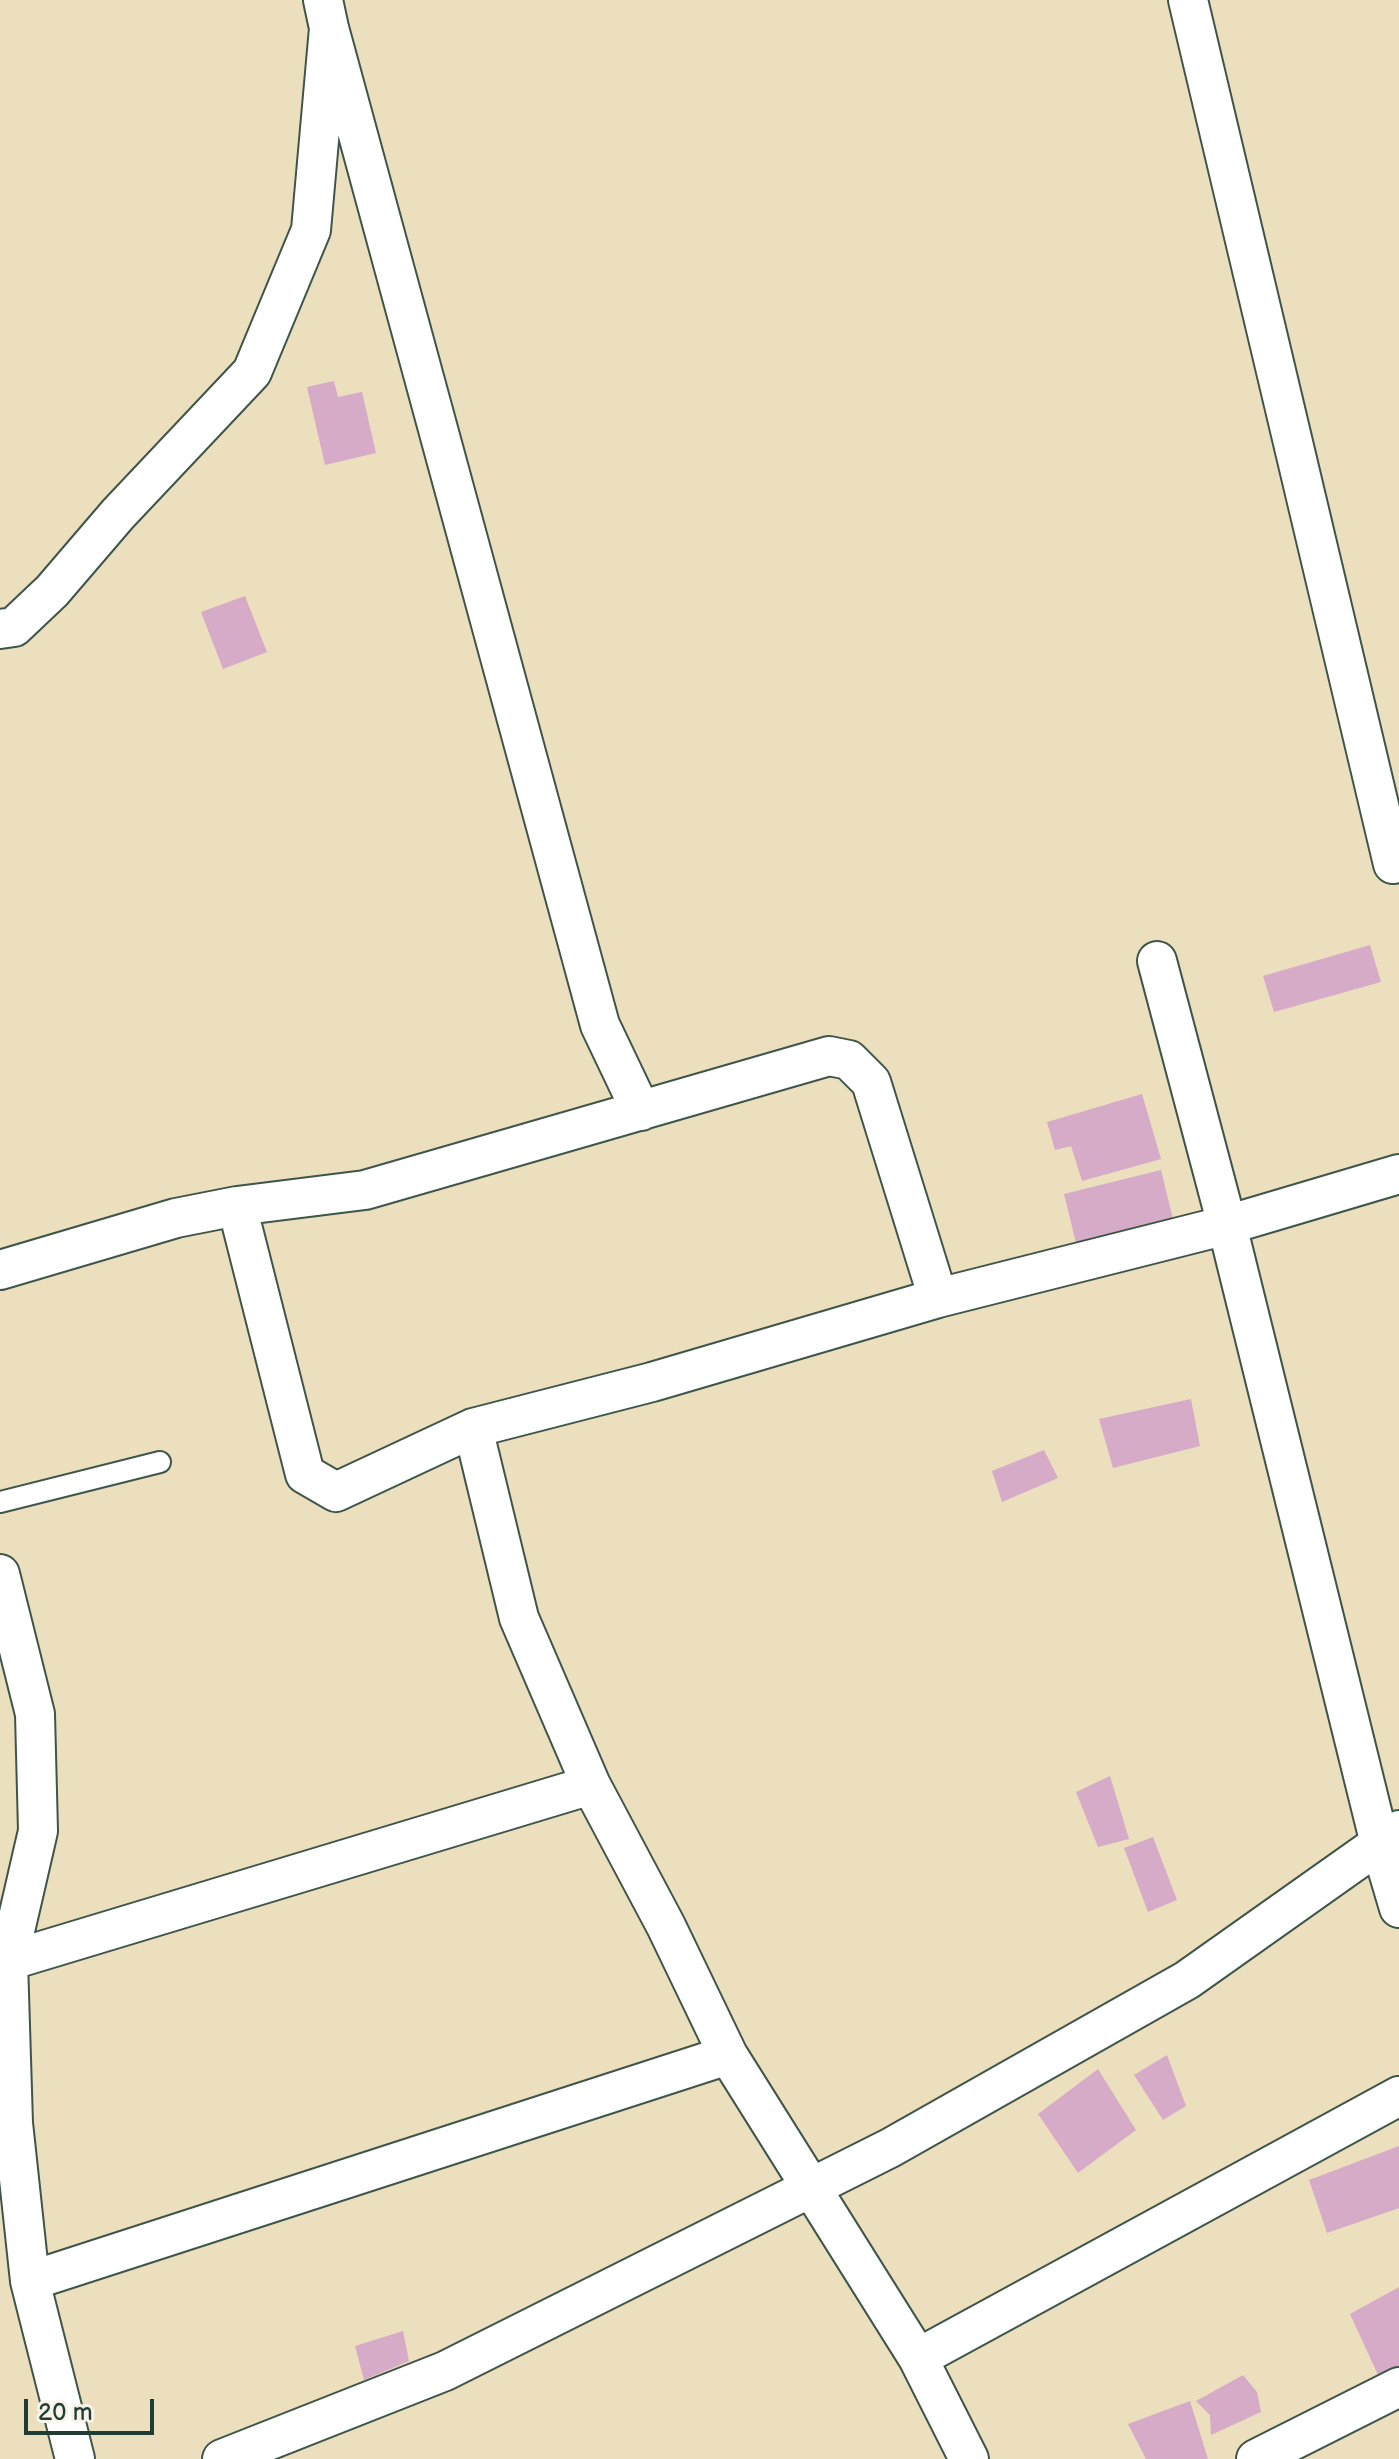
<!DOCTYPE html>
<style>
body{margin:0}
#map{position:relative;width:1399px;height:2459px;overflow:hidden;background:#ecdfbe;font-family:"Balsamiq Sans",sans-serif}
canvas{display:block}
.scale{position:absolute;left:24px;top:2399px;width:130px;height:36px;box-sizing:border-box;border:4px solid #1f3d34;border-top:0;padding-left:10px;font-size:24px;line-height:28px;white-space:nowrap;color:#1f3d34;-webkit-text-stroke:6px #f7f3e8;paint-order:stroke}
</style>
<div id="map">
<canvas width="1399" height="2459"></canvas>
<div class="scale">20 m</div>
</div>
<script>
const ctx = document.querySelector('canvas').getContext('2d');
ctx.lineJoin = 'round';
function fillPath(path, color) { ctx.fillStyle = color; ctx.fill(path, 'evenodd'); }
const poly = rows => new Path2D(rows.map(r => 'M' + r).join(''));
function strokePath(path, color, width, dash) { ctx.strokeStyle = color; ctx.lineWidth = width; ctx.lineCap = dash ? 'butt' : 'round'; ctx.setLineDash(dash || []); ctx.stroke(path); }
fillPath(poly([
 [334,381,338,397,362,392,376,453,325,465,307,387],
 [245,596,267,652,223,669,201,612],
 [1370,945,1381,982,1274,1012,1263,976],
 [1142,1094,1161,1159,1082,1181,1071,1146,1055,1150,1047,1122],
 [1161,1170,1173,1219,1076,1243,1064,1194],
 [1191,1399,1200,1446,1113,1468,1099,1419],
 [1044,1450,1058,1478,1002,1502,992,1471],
 [1110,1776,1129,1839,1098,1847,1076,1792],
 [1153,1837,1177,1900,1148,1912,1124,1848],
 [1167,2055,1186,2106,1163,2120,1134,2075],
 [1098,2069,1136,2130,1078,2173,1038,2114],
 [1399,2146,1399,2208,1327,2233,1309,2180],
 [1399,2287,1399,2366,1378,2375,1350,2314],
 [403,2331,409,2361,364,2380,355,2346],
 [1243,2375,1257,2392,1261,2412,1211,2435,1210,2415,1196,2401],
 [1190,2401,1208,2459,1146,2459,1128,2424]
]), '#d5abc7');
const lane = poly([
 [0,1502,160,1462]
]);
const street = poly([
 [1188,0,1393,864],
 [329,28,600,1025,641,1111],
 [0,629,14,627,52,591,118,514,252,372,311,230,329,28,323,0],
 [1157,961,1227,1225,1380,1844,1399,1908],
 [237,1206,305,1474,336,1492,473,1428,652,1382,938,1298,1227,1225,1399,1174],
 [0,1270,176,1218,237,1206,365,1190,829,1056,849,1060,871,1082,938,1298],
 [473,1428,519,1618,591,1785,666,1926,728,2055,918,2358,969,2459],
 [0,1574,35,1714,38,1831,8,1961,13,2123,30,2281,75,2459],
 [8,1961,591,1785],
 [30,2281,728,2055],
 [918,2358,1399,2096],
 [222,2459,445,2371,890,2148,1187,1980,1399,1830],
 [1256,2459,1399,2387]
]);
strokePath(lane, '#3e5549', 24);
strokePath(street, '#3e5549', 42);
strokePath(lane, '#fff', 20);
strokePath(street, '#fff', 38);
</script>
